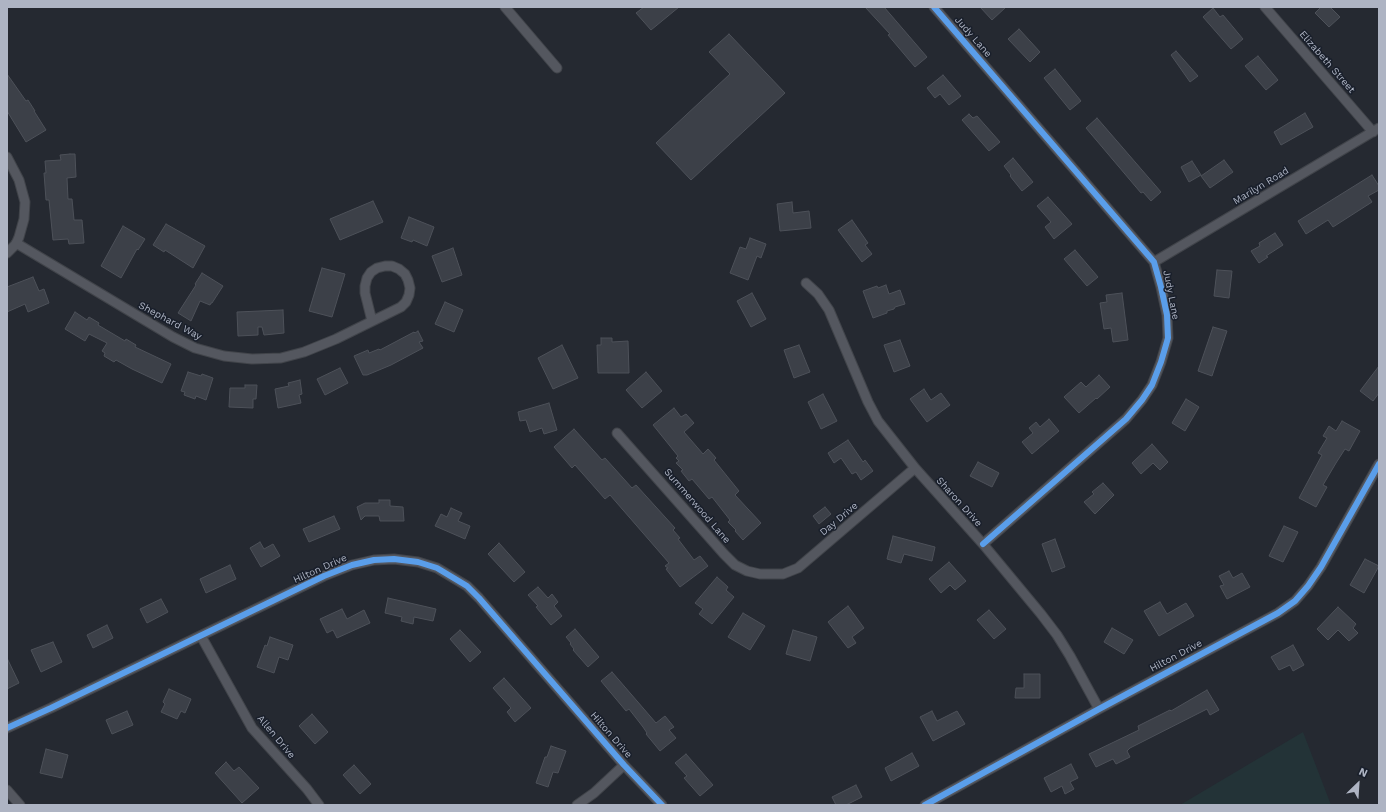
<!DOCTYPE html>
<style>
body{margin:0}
#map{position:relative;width:1386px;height:812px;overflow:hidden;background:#252931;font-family:"Work Sans",sans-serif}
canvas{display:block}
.frame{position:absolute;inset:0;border:8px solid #aeb4c3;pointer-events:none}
.north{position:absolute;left:1338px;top:764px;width:40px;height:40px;-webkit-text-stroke:3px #191f2b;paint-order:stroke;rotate:25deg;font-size:11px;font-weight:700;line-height:16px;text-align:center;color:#aeb4c3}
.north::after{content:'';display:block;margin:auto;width:14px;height:18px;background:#aeb4c3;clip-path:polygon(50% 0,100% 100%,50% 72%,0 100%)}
</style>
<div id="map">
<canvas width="1386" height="812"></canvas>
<div class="frame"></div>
<div class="north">N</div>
</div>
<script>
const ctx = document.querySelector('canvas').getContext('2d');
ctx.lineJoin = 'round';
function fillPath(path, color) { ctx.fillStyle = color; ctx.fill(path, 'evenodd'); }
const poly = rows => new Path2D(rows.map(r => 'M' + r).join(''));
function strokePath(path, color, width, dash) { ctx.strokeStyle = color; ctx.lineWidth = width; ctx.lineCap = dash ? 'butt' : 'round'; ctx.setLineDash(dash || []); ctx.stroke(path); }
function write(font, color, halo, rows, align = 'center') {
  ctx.font = font + ' "Work Sans",sans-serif'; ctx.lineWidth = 3; ctx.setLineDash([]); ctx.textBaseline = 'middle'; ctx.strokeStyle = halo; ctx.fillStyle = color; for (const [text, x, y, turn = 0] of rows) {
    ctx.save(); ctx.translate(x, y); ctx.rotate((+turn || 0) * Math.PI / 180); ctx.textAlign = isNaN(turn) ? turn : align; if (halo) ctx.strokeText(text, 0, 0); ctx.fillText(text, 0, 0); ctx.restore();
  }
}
fillPath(poly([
 [1303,732,1331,805,1180,805]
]), '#233337');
const building = poly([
 [644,7,679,7,651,30,636,13,644,7],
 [865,7,884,7,927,57,915,67,888,35,890,34,865,7],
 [980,7,1006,7,992,20,980,7],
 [1321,7,1330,7,1340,17,1329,27,1315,13,1321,7],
 [1213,8,1220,17,1223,15,1243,39,1231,49,1203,17,1213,8],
 [1019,29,1040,52,1030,62,1008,39,1019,29],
 [729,34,785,93,691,180,656,143,730,74,709,52,729,34],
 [1176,51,1198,76,1190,82,1171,55,1176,51],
 [1258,56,1278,80,1266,90,1245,66,1258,56],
 [1055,69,1081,101,1070,110,1044,78,1055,69],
 [7,74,26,101,28,100,35,111,34,111,46,130,26,142,7,111,7,74],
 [943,75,961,96,949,105,940,94,935,98,927,88,943,75],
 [1305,113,1313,127,1281,145,1274,132,1305,113],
 [969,114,973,118,977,116,1000,142,989,151,962,120,969,114],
 [1097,118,1161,192,1151,201,1143,192,1141,193,1086,128,1097,118],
 [70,154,75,154,76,177,67,178,68,199,72,199,74,220,82,220,84,243,69,244,68,239,53,240,49,200,46,200,44,173,46,173,45,161,61,160,60,155,70,154],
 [1013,158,1033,182,1022,191,1010,176,1011,175,1004,166,1013,158],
 [1224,160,1233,172,1210,188,1201,176,1224,160],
 [1192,161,1201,175,1189,182,1181,167,1192,161],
 [1372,175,1379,186,1379,190,1368,196,1372,202,1333,227,1328,220,1306,234,1298,221,1372,175],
 [1048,197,1072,224,1054,239,1045,227,1051,222,1037,206,1048,197],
 [373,201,383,222,340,240,330,219,373,201],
 [792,202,793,213,809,211,811,228,780,231,777,204,792,202],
 [409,217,434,227,427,246,413,240,412,242,401,238,409,217],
 [852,220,868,243,865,245,872,254,862,262,838,230,852,220],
 [166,224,205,246,193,268,165,250,164,252,153,245,166,224],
 [123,226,145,239,138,250,137,249,121,278,101,266,123,226],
 [1275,233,1283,245,1266,256,1268,257,1259,263,1251,251,1260,246,1259,243,1275,233],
 [750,238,766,244,761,258,757,256,748,280,730,273,740,247,746,249,750,238],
 [453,248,462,275,442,282,432,256,453,248],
 [1075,250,1098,277,1087,286,1064,259,1075,250],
 [322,268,345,274,332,317,309,311,322,268],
 [1217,270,1232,271,1229,298,1214,296,1217,270],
 [202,273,223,286,212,303,211,303,210,305,200,301,191,321,178,313,196,285,195,284,202,273],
 [33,277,39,291,44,289,49,303,28,312,25,304,7,312,7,287,33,277],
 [886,285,889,294,900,290,905,304,895,307,894,309,887,311,887,313,873,318,863,291,877,286,878,288,886,285],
 [752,293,766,319,751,327,737,301,752,293],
 [1122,293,1128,340,1113,342,1111,328,1104,329,1100,303,1107,302,1106,295,1122,293],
 [445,302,463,310,454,332,435,324,445,302],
 [283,310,284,333,264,335,262,327,258,327,258,335,238,336,237,312,283,310],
 [75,312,87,320,89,317,99,323,98,325,125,341,126,339,136,345,135,347,171,364,162,383,132,369,116,360,114,362,104,356,105,353,102,351,107,343,89,334,85,341,65,329,75,312],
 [1213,327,1227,331,1212,376,1198,371,1213,327],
 [418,331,423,341,419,342,423,348,391,365,367,375,363,375,354,356,368,350,369,353,379,349,380,350,414,332,415,333,418,331],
 [601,338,612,338,612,342,628,341,629,373,598,373,597,345,601,345,601,338],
 [900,340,910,366,894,372,884,345,900,340],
 [562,345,578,378,553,389,538,358,562,345],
 [799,345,810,372,794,378,784,350,799,345],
 [1379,366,1379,393,1373,401,1360,391,1379,366],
 [340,368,348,383,325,395,317,379,340,368],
 [188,372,201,376,202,374,213,378,206,400,196,396,195,399,184,395,185,392,181,391,188,372],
 [646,372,662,391,642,408,626,390,646,372],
 [1099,375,1110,387,1097,399,1096,398,1079,413,1064,397,1081,382,1086,387,1099,375],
 [300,380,302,394,299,395,301,403,278,408,275,389,289,386,288,383,300,380],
 [245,385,257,385,256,399,253,399,253,408,229,407,230,388,245,388,245,385],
 [924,389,931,400,941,393,950,405,927,422,910,399,924,389],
 [823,394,837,421,821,429,808,402,823,394],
 [1186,399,1199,407,1185,431,1172,423,1186,399],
 [549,403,557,430,544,434,542,428,530,432,526,420,520,421,518,412,549,403],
 [674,408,681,417,686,414,694,423,684,432,703,454,708,449,716,458,714,460,739,491,735,495,761,523,743,540,735,531,736,530,728,522,730,520,712,497,709,499,692,479,689,481,681,471,683,470,676,463,679,461,676,458,678,456,653,425,674,408],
 [1049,419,1059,431,1032,454,1022,442,1033,433,1029,428,1036,422,1040,427,1049,419],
 [1342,421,1360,431,1349,451,1345,449,1336,463,1323,485,1327,487,1316,507,1299,498,1322,455,1318,453,1327,438,1323,436,1329,426,1336,431,1342,421],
 [574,429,602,460,605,458,632,488,636,485,675,528,673,530,680,538,678,539,694,560,700,556,708,566,680,587,666,569,668,568,665,566,669,563,610,495,605,499,575,465,572,468,554,447,574,429],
 [848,440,863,462,865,460,873,471,861,480,856,472,852,474,841,458,834,463,828,453,848,440],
 [1152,444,1168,462,1160,470,1153,463,1141,474,1132,463,1152,444],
 [978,462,999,473,992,487,970,476,978,462],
 [1103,483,1114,495,1095,514,1084,502,1094,494,1092,492,1103,483],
 [379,500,390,500,390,506,403,507,404,521,380,521,379,516,365,516,361,520,357,507,365,503,379,503,379,500],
 [825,507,831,514,819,524,813,516,825,507],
 [451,508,462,513,458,521,470,526,465,539,435,526,441,514,447,517,451,508],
 [334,516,340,529,309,542,303,529,334,516],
 [1284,526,1298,532,1283,562,1269,556,1284,526],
 [893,536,935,547,932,561,904,554,901,563,887,559,893,536],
 [1055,539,1065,567,1052,572,1042,544,1055,539],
 [260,542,264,549,273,544,280,556,261,567,250,548,260,542],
 [499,543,525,572,514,582,488,554,499,543],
 [1365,559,1379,566,1364,593,1350,585,1365,559],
 [949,562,966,581,955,590,950,585,941,593,929,579,949,562],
 [230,565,236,579,206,593,200,579,230,565],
 [1229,571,1233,578,1242,573,1250,587,1227,599,1220,586,1224,585,1219,576,1229,571],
 [717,577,728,587,726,590,734,597,712,624,699,614,703,609,695,603,717,577],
 [538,587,548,598,552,594,558,602,554,606,562,616,551,625,536,607,538,606,528,595,538,587],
 [388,598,436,609,433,621,414,617,413,624,401,621,402,617,385,613,388,598],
 [161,599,168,612,147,623,140,609,161,599],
 [1160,602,1167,614,1186,603,1194,616,1159,636,1144,611,1160,602],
 [848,606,864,628,852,637,856,643,848,648,828,622,848,606],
 [1338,607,1356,624,1353,628,1358,633,1349,641,1338,630,1328,640,1317,629,1338,607],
 [342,609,347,619,364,610,370,623,337,638,333,630,327,633,320,619,342,609],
 [989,610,1006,629,994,639,977,620,989,610],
 [743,613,765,626,750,650,728,637,743,613],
 [107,625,113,638,93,648,87,635,107,625],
 [1112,628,1133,640,1124,654,1104,642,1112,628],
 [575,629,599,657,588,667,573,650,574,649,570,644,571,643,566,637,575,629],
 [460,630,481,652,470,662,450,639,460,630],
 [793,630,817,637,810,661,786,654,793,630],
 [270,637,293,645,288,660,279,657,274,673,257,667,265,645,267,646,270,637],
 [53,642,62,662,41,672,31,650,53,642],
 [1293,645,1304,665,1293,671,1290,665,1279,670,1271,657,1293,645],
 [7,658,19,683,7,689,7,658],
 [612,672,656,723,665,716,674,727,669,730,676,738,660,751,646,734,647,733,643,727,629,709,626,711,601,681,612,672],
 [1024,674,1040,674,1040,698,1015,698,1016,688,1024,688,1024,674],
 [504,678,531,708,515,722,507,712,511,708,493,688,504,678],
 [169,689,191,699,185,713,181,711,177,719,161,712,165,704,163,702,169,689],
 [1207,690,1219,710,1210,715,1207,709,1130,748,1127,751,1130,757,1116,764,1113,759,1096,767,1089,754,1139,730,1138,726,1170,710,1171,711,1207,690],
 [127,711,133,725,112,734,106,720,127,711],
 [932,711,937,721,957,711,965,724,933,741,920,717,932,711],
 [312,714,328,732,315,744,299,726,312,714],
 [551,746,566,751,558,773,553,772,548,787,536,783,545,757,547,757,551,746],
 [46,749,68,755,62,778,40,773,46,749],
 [912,753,919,766,891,781,885,768,912,753],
 [686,754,713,785,700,796,684,778,687,776,675,763,686,754],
 [226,762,234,771,239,767,259,788,242,803,215,773,226,762],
 [1071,764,1078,778,1070,782,1074,789,1065,794,1062,786,1051,792,1044,778,1071,764],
 [354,765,371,784,360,794,343,775,354,765],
 [856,785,862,797,846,805,836,805,832,797,856,785]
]);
fillPath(building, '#3c4048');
strokePath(building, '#4d5159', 1);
const minor = poly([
 [505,7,557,68],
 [934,7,1154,262,1161,287,1167,315,1168,338,1161,362,1152,385,1142,400,1126,419,983,544],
 [1265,7,1373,132],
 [7,157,19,180,25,202,24,219,19,237,16,244,7,253],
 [16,243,173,337,195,348,224,356,252,359,281,358,304,352,336,339,401,307,406,302,409,295,410,288,408,280,405,274,399,269,392,266,385,266,377,268,371,272,367,278,365,286,365,293,372,321],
 [1154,262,1379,128],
 [806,283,818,294,829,310,868,402,878,421,915,468,983,544,1041,614,1057,635,1070,656,1099,709],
 [617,433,724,554,735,565,747,571,760,574,783,574,798,568,915,468],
 [201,636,252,728,307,789,319,805],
 [7,728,51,708,324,576,352,565,374,560,394,559,418,562,437,568,467,586,479,598,624,765,662,805],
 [7,790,20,805],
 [577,805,594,793,624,765],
 [925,805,1099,709,1278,613,1295,601,1308,586,1321,567,1379,464]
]);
strokePath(minor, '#41444a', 11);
strokePath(minor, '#54575f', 9);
strokePath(poly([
 [934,7,1154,262,1161,287,1167,315,1168,338,1161,362,1152,385,1142,400,1126,419,983,544],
 [7,728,51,708,324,576,352,565,374,560,394,559,418,562,437,568,467,586,479,598,624,765,662,805],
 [925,805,1099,709,1278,613,1295,601,1308,586,1321,567,1379,464]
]), '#5a9eea', 6);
write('10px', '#aeb4c3', '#191f2b', [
 ["Judy Lane",973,37,49],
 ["Elizabeth Street",1327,62,49],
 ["Marilyn Road",1261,186,-31],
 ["Judy Lane",1171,295,79],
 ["Shephard Way",170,321,28],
 ["Sharon Drive",959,502,48],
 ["Summerwood Lane",697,506,49],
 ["Day Drive",839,519,-40],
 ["Hilton Drive",320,569,-24],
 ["Hilton Drive",1176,656,-28],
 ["Hilton Drive",611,735,49],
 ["Allen Drive",276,737,50]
]);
</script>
